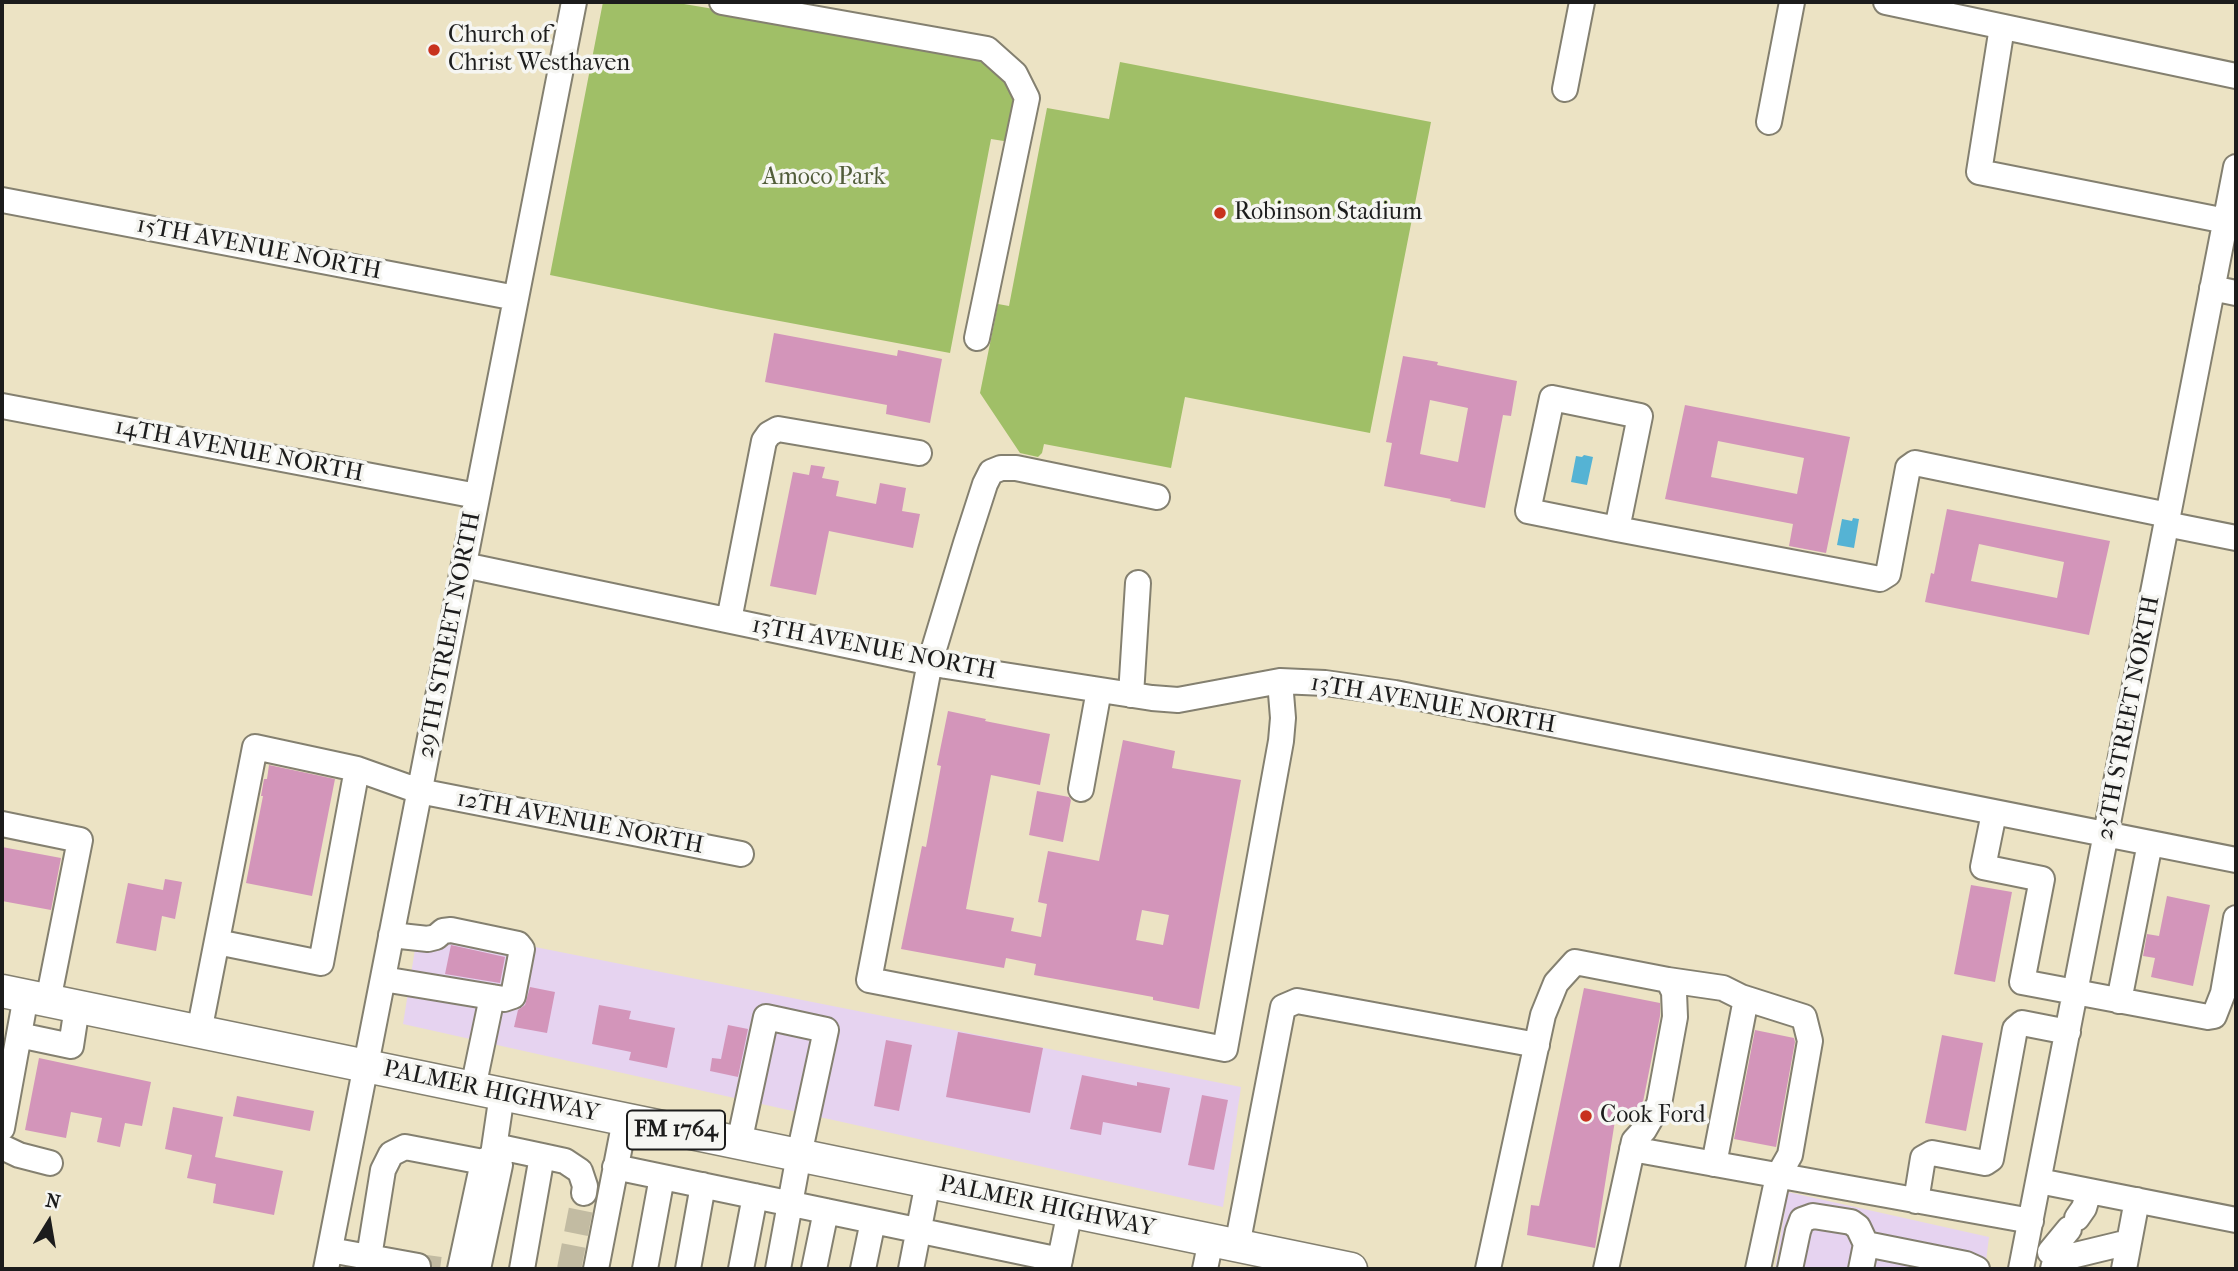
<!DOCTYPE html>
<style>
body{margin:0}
#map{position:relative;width:2238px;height:1271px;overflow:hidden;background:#ece3c4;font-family:"IM FELL French Canon",serif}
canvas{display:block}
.frame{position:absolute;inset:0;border:4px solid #1c1c1c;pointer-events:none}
.north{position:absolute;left:14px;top:1187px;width:70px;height:70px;-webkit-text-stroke:5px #f6f6f2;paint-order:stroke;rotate:11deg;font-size:19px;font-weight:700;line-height:28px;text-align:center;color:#1c1c1c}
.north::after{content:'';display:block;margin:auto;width:24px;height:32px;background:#1c1c1c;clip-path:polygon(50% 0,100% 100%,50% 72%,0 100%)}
</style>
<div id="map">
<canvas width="2238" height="1271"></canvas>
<div class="frame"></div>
<div class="north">N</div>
</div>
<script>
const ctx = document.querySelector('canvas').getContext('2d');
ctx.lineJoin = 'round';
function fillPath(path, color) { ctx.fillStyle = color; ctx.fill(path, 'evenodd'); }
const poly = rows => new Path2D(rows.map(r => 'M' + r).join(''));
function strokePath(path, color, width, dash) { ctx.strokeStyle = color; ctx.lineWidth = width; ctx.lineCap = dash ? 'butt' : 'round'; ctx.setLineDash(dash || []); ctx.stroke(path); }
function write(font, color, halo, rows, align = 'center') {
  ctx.font = font + ' "IM FELL French Canon",serif'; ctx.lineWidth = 7; ctx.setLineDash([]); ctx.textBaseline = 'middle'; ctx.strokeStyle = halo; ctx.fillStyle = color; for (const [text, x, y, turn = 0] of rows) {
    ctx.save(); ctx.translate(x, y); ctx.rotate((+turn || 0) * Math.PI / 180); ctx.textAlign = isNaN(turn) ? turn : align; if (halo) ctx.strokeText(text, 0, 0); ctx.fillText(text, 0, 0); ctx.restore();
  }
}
fillPath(poly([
 [419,924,1241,1087,1223,1207,403,1024],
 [1788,1192,1989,1237,1985,1269,1775,1269]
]), '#e6d3f0');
fillPath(poly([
 [603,2,672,2,947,48,969,52,1004,71,1017,107,1010,142,991,139,950,353,721,310,550,275],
 [1120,62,1431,122,1370,433,1185,397,1171,468,1044,444,1042,453,1038,457,1020,453,980,393,998,304,1009,306,1047,108,1109,119]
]), '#a0bf67');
fillPath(poly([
 [1584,455,1593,457,1587,485,1571,482,1576,456,1582,457],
 [1853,518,1859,519,1854,548,1837,545,1842,519,1852,521]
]), '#55b3d4');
fillPath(poly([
 [774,333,897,356,898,350,942,359,930,423,886,414,887,405,765,382],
 [1403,356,1438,362,1437,365,1517,381,1511,416,1503,415,1485,508,1450,501,1451,499,1384,486,1392,443,1386,442],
 [1430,400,1468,408,1458,462,1420,454],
 [1685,405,1850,437,1826,553,1789,546,1793,524,1665,499],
 [1718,441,1804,458,1797,494,1711,477],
 [811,465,825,467,822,478,839,481,836,496,876,504,880,483,906,488,902,511,920,514,913,548,829,531,816,595,770,586,793,472,809,475],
 [1947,509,2110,541,2089,635,1925,602,1931,573,1934,574],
 [1979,544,2064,562,2057,598,1971,581],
 [948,711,986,719,985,721,1050,734,1040,785,991,775,966,909,1014,918,1011,931,1041,937,1047,904,1038,902,1048,851,1099,861,1123,740,1175,751,1172,768,1241,780,1199,1009,1153,1000,1153,997,1034,975,1036,964,1006,958,1004,968,901,949,922,846,926,847,941,766,937,765],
 [1142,910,1169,915,1163,945,1136,940],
 [269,765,335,779,312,896,246,883,263,796,261,796,264,779,267,779],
 [1037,791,1069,797,1071,800,1063,842,1029,835],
 [2,847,61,858,51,910,2,901],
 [165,879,182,882,175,919,162,916,156,951,116,943,128,883,163,890],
 [1971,885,2012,892,1995,982,1954,974],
 [2167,896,2210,905,2193,986,2151,977,2155,958,2143,956,2147,934,2159,936],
 [451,945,505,957,500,983,445,974],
 [530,987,555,992,547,1033,514,1027,518,1010,525,1005],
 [1584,988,1660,1003,1660,1016,1643,1102,1634,1118,1616,1114,1595,1248,1527,1235,1531,1205,1539,1206],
 [599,1005,631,1011,629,1019,675,1028,667,1068,629,1060,631,1052,592,1044],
 [728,1025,748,1029,738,1077,710,1071,712,1058,721,1059],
 [1755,1030,1794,1038,1795,1042,1776,1147,1734,1139],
 [958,1032,1043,1048,1030,1113,946,1097],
 [1942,1035,1983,1043,1966,1131,1925,1123],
 [886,1040,912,1045,899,1111,874,1106],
 [39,1058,151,1082,142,1126,125,1123,120,1147,97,1142,102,1118,71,1112,66,1138,25,1130],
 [1082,1075,1137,1086,1137,1082,1170,1088,1161,1133,1103,1122,1101,1135,1070,1129],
 [1202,1095,1228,1100,1214,1170,1188,1165],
 [237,1096,314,1111,310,1131,233,1116],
 [173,1107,223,1117,215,1157,283,1171,274,1215,213,1203,216,1184,187,1178,192,1155,165,1149]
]), '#d395ba');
strokePath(poly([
 [418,1266,440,1269],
 [569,1269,584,1193]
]), '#c2bba2', 24, [24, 12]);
const minor = poly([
 [722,2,987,49,1015,74,1027,98,977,338],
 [1886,2,2236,76],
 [2002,27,1979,172,2226,221],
 [1565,89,1582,2],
 [1769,122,1792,2],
 [2,200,516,298],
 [2212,288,2236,293],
 [1552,398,1640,416,1617,529,1528,511,1552,398],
 [2,406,477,496],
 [1157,497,1016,468,1001,468,991,472,985,484,966,543,930,662,869,980,1225,1049,1281,741,1283,718,1280,681],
 [2166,524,2236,538],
 [1617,529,1880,579,1888,574,1908,468,1915,463,2168,515],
 [464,565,946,666,1152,698,1178,700,1280,681,1325,683,1395,693,2236,860],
 [729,620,764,441,769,434,778,429,919,453],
 [1131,695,1138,583],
 [357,769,419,791,741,854],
 [1081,789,1099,690],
 [1994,813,1983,867,2042,879,2022,982,2192,1014,2208,1017,2214,1016,2223,993,2236,918],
 [2,824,80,840,48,1001],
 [383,979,504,999,513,996,522,949,518,944,451,930,443,931,436,937,428,939,391,935],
 [1668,980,1723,988,1741,997,1804,1017,1810,1041,1790,1155,1778,1176,1758,1269],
 [2119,1001,2150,843],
 [199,1032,255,747,357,769,321,963,217,942],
 [19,1035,71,1046,77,1007],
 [473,1088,492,997],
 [2,1128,26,996],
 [739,1143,766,1017,826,1030,799,1155,778,1269],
 [495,1146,542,1156,522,1269],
 [2,1147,19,1155,50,1163],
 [1632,1149,2031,1221],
 [542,1156,565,1161,580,1171,585,1186,584,1193],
 [1714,1164,1746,999],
 [615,1167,1060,1260],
 [2039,1181,2236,1220],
 [1916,1201,1923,1158,1932,1153,1985,1163,1991,1159,2015,1029,2022,1023,2068,1032],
 [2077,1218,2084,1208,2089,1191],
 [1237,1246,1283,1007,1297,1001,1537,1045],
 [330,1250,418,1266],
 [2050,1252,2069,1229],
 [326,1269,574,2],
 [377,1269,369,1257,383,1170,391,1154,405,1147,483,1162,493,1155,502,1094],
 [460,1269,483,1162],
 [478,1269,500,1165,493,1155],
 [596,1269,625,1120],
 [645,1269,662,1177],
 [688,1269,703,1185],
 [741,1269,755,1196],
 [814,1269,826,1211],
 [863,1269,873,1221],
 [911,1269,928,1182],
 [1058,1269,1070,1211],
 [1205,1269,1211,1240],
 [1488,1269,1543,1015,1556,983,1575,962,1668,980,1674,992,1675,1017,1659,1104,1644,1130,1634,1141,1606,1269],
 [1790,1269,1798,1231,1802,1220,1813,1216,1851,1222,1858,1227,1866,1244],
 [1861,1269,1866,1244,1966,1264,1977,1269],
 [2021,1269,2236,167],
 [2053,1269,2054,1265,2063,1258,2129,1242],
 [2124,1269,2137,1200]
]);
const major = poly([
 [2,991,1351,1269]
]);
strokePath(minor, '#848070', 28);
strokePath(major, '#848070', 35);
strokePath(minor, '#fff', 24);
strokePath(major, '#fff', 32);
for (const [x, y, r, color] of [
 [434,50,7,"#c8321e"],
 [1220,213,7,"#c8321e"],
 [1586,1116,7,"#c8321e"]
]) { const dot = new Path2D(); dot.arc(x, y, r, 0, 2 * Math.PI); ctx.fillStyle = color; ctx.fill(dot); strokePath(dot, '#f6f6f2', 2.5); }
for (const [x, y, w] of [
 [676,1130,98]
]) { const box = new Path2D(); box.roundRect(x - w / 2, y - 19.5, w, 39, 5); ctx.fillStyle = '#f6f6f2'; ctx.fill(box); strokePath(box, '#1c1c1c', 2); }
write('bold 23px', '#1c1c1c', null, [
 ["FM 1764",676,1130]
]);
write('24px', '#1c1c1c', '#f6f6f2', [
 ["Church of",448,36],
 ["Christ Westhaven",448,64],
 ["Robinson Stadium",1234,213],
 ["Cook Ford",1600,1116]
], 'left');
write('24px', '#515d3a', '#f6f6f2', [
 ["Amoco Park",824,178]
]);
write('24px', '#1c1c1c', '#f6f6f2', [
 ["15TH AVENUE NORTH",259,249,11],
 ["14TH AVENUE NORTH",239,451,11],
 ["29TH STREET NORTH",450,635,-79],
 ["13TH AVENUE NORTH",874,649,11],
 ["13TH AVENUE NORTH",1433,705,10],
 ["25TH STREET NORTH",2129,718,-79],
 ["12TH AVENUE NORTH",580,823,11],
 ["PALMER HIGHWAY",491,1092,12],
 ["PALMER HIGHWAY",1047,1207,12]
]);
</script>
